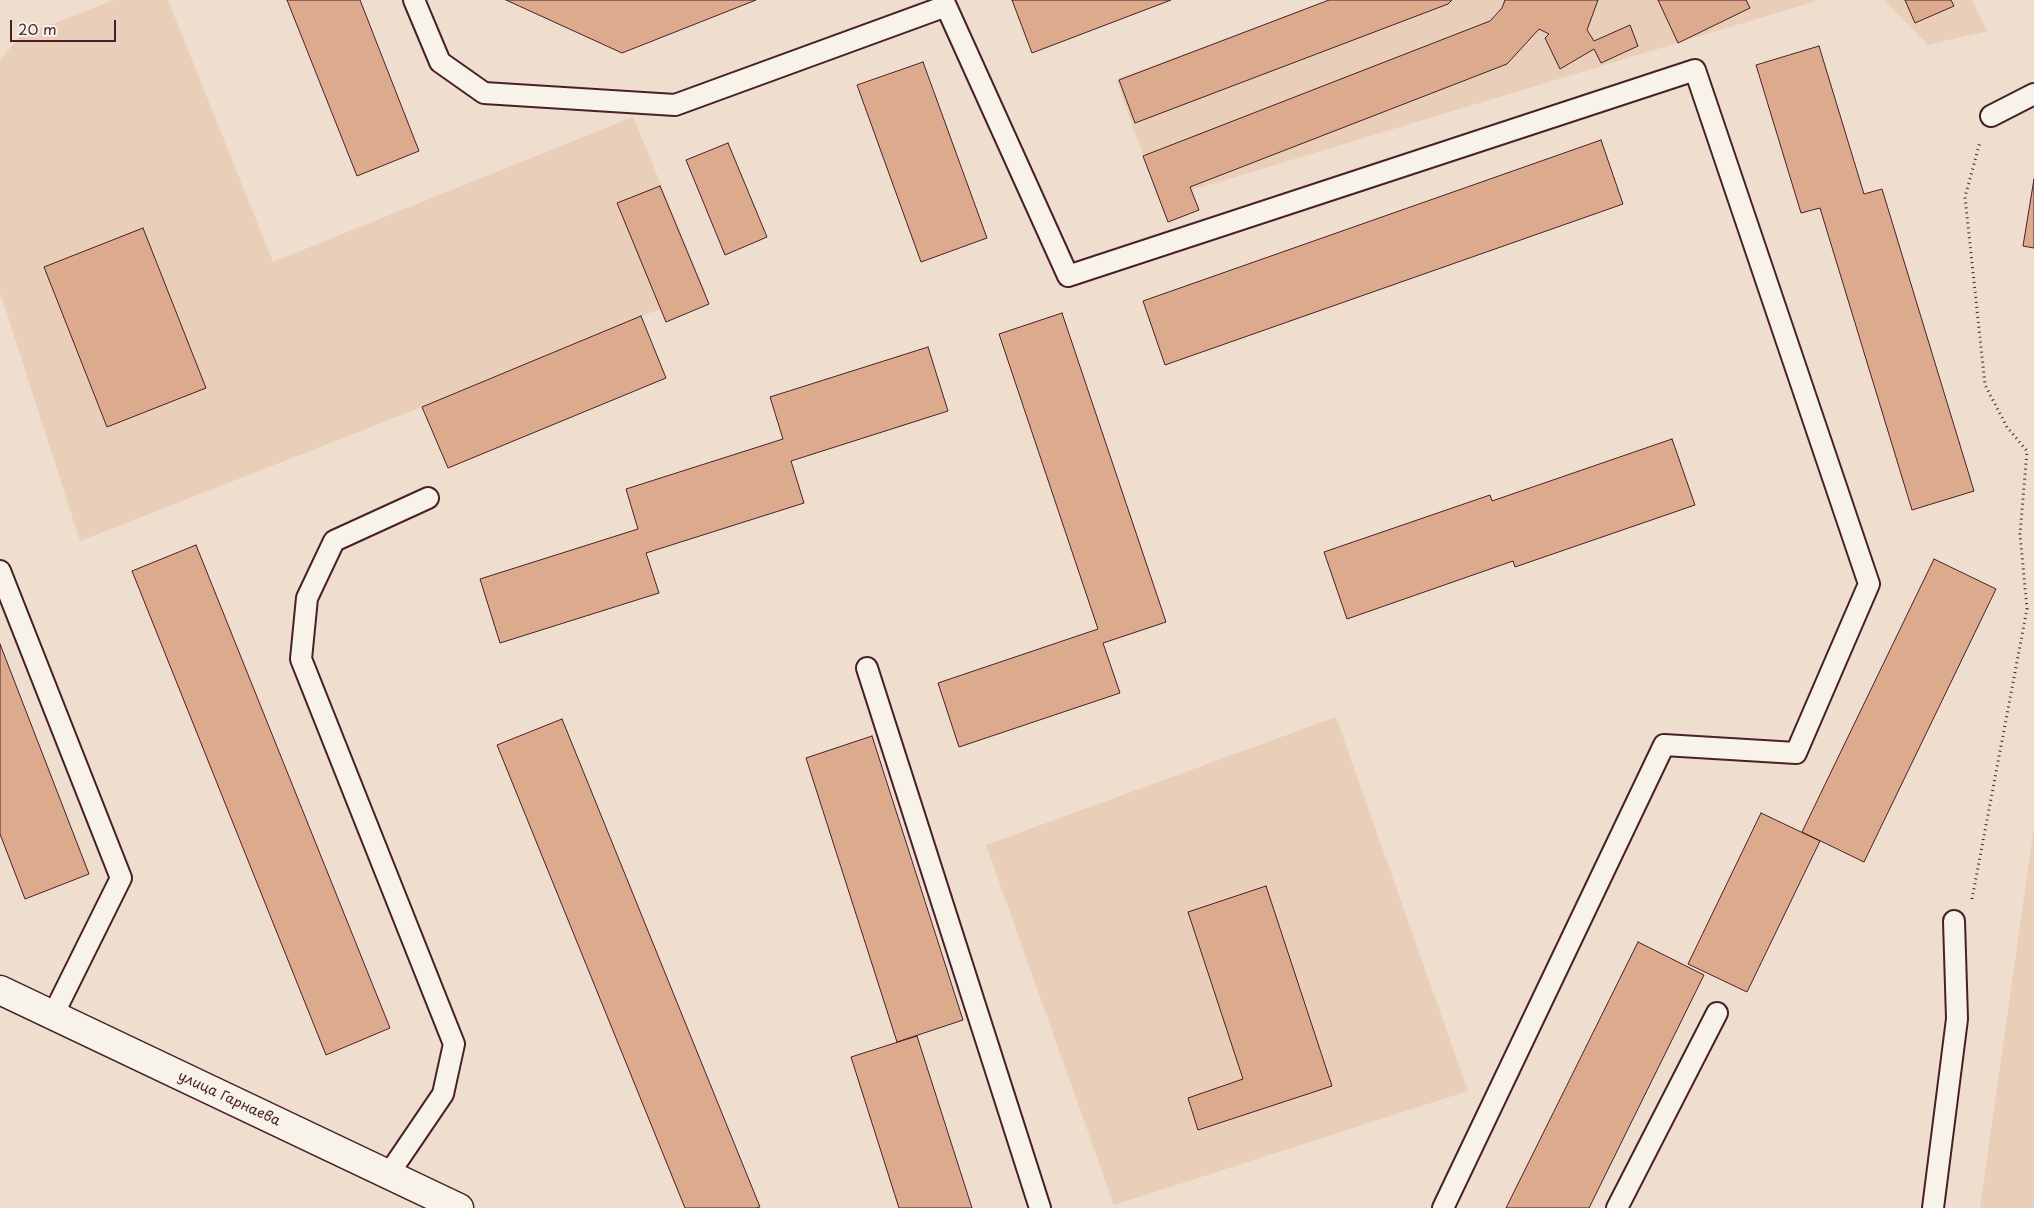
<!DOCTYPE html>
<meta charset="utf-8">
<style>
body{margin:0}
#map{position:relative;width:2034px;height:1208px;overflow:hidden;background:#efddcd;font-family:"Playpen Sans",sans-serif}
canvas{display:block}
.scale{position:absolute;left:10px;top:20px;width:106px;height:22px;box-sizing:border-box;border:2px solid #4a1f2b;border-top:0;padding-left:6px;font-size:15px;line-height:18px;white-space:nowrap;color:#4a1f2b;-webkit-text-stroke:4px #f7f3e8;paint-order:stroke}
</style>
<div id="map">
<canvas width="2034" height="1208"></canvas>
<div class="scale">20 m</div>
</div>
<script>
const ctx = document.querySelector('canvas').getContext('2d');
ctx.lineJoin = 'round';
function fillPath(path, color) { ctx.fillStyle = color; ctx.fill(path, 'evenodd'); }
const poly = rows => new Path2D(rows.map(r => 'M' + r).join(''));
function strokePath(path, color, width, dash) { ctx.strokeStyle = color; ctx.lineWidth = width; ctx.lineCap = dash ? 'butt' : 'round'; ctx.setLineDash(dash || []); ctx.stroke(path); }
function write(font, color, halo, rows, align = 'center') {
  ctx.font = font + ' "Playpen Sans",sans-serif'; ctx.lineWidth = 5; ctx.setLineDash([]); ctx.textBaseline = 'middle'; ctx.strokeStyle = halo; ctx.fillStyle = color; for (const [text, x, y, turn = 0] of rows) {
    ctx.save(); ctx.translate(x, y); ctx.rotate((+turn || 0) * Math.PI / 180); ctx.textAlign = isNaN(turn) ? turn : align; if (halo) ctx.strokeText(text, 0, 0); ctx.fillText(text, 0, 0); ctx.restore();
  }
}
fillPath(poly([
 [114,0,168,0,273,262,633,117,706,293,641,316,422,407,80,541,0,292,0,61,19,37],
 [1332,0,1819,0,1159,200,1116,79],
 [1884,0,1972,0,1987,31,1928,45],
 [1336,717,1468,1091,1114,1205,986,845],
 [2034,827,2034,1208,1980,1208]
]), '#e9ceba');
const building = poly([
 [287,0,360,0,419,151,357,176,287,0],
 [506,0,756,0,622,53,506,0],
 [1012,0,1171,0,1032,53,1012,0],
 [1329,0,1452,0,1448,4,1135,123,1119,80,1329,0],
 [1505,0,1598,0,1587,30,1594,41,1630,25,1638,46,1601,63,1594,49,1560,69,1545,38,1549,34,1539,29,1507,64,1190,187,1199,210,1168,222,1143,156,1490,21,1502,8,1505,0],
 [1658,0,1746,0,1750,8,1678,43,1658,0],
 [1905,0,1951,0,1954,6,1915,23,1905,0],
 [1819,46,1864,194,1882,189,1974,491,1912,510,1820,208,1801,213,1756,65,1819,46],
 [923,62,987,238,921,262,857,85,923,62],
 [1601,140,1623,204,1165,365,1143,301,1601,140],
 [728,143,767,237,725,255,686,160,728,143],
 [2034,179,2034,248,2023,246,2034,179],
 [660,186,709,304,666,322,617,203,660,186],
 [143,228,206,388,107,427,44,267,143,228],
 [1062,313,1166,622,1103,643,1120,693,959,747,938,683,1098,629,999,334,1062,313],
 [641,316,666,378,448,468,422,407,641,316],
 [928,347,948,411,791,461,804,503,646,553,659,593,500,643,480,579,638,529,626,489,783,439,770,397,928,347],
 [1672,439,1695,505,1515,567,1513,561,1347,619,1324,552,1490,495,1492,501,1672,439],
 [196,545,390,1028,326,1055,132,571,196,545],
 [1934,559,1996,589,1864,862,1802,832,1934,559],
 [0,644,89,874,25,899,0,834,0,644],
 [562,719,760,1207,756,1208,685,1208,497,745,562,719],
 [872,736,963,1020,897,1042,806,758,872,736],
 [1761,813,1820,841,1747,992,1688,964,1761,813],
 [1266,886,1332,1086,1198,1130,1188,1098,1243,1079,1188,912,1266,886],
 [1638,942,1704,975,1589,1208,1506,1208,1638,942],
 [917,1036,972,1208,899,1208,851,1057,917,1036]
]);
fillPath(building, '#dcab8e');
strokePath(building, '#4a1f2b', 1);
const lane = poly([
 [414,0,440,62,484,93,675,105,946,6,1068,276,1695,70,1869,584,1796,753,1664,745,1443,1208],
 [1991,116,2034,94],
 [0,571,121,878,53,1015],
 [867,668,1040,1208],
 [388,1175,443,1094,454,1044,301,659,307,598,334,541,428,498],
 [1617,1208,1717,1013],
 [1933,1208,1957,1019,1954,921]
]);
const secondary = poly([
 [0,990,459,1208]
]);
strokePath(lane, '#4a1f2b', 24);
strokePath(secondary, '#4a1f2b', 31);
strokePath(poly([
 [1972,899,2027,609,2020,534,2027,451,2007,427,1985,385,1965,197,1980,142]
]), '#4a1f2b', 3, [1, 4]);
strokePath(lane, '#f7f3e8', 20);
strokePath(secondary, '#f7f3e8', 28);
write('14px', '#4a1f2b', '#f7f3e8', [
 ["улица Гарнаева",229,1099,25]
]);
</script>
